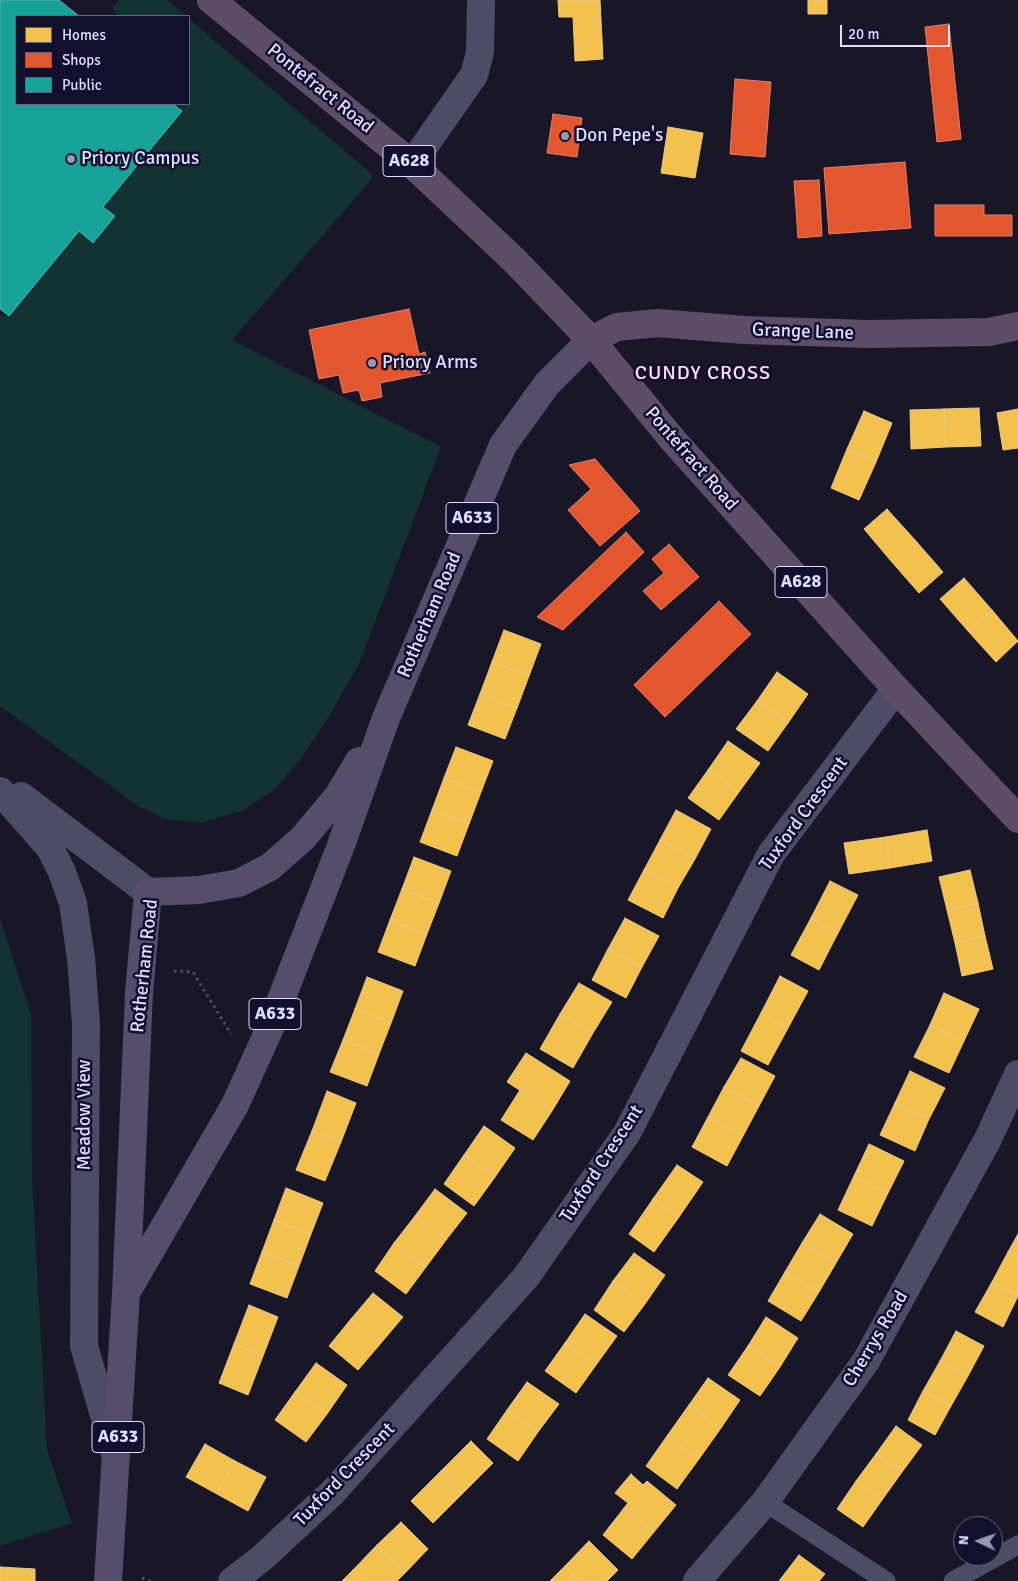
<!DOCTYPE html>
<style>
body{margin:0}
#map{position:relative;width:1018px;height:1581px;overflow:hidden;background:#181627;font-family:Signika,sans-serif}
canvas{display:block}
.legend{position:absolute;left:15px;top:15px;width:175px;height:90px;box-sizing:border-box;background:#13102d;border:1px solid #646281;margin:0;padding:6px 9px;list-style:none;font-size:15px;color:#dedcff}
.legend li{display:flex;align-items:center;gap:10px;height:25px}
.legend b{width:25px;border:1px solid #646281}
.north{position:absolute;left:953px;top:1516px;width:50px;height:50px;box-sizing:border-box;background:#13102d;border:1px solid #646281;border-radius:50%;rotate:273deg;font-size:14px;font-weight:700;line-height:20px;text-align:center;color:#dedcff}
.north::after{content:'';display:block;margin:auto;width:18px;height:22px;background:#9997b3;clip-path:polygon(50% 0,100% 100%,50% 72%,0 100%)}
.scale{position:absolute;left:840px;top:25px;width:110px;height:22px;box-sizing:border-box;border:2px solid #dedcff;border-top:0;padding-left:6px;font-size:15px;line-height:18px;white-space:nowrap;color:#dedcff;-webkit-text-stroke:4px #13102d;paint-order:stroke}
</style>
<div id="map">
<canvas width="1018" height="1581"></canvas>
<ul class="legend">
<li><b style="height:14px;background:#f2c14e"></b>Homes</li>
<li><b style="height:14px;background:#e4572e"></b>Shops</li>
<li><b style="height:14px;background:#17a398"></b>Public</li>
</ul>
<div class="north">N</div>
<div class="scale">20 m</div>
</div>
<script>
const ctx = document.querySelector('canvas').getContext('2d');
ctx.lineJoin = 'round';
function fillPath(path, color) { ctx.fillStyle = color; ctx.fill(path, 'evenodd'); }
const poly = rows => new Path2D(rows.map(r => 'M' + r).join(''));
function strokePath(path, color, width, dash) { ctx.strokeStyle = color; ctx.lineWidth = width; ctx.lineCap = dash ? 'butt' : 'round'; ctx.setLineDash(dash || []); ctx.stroke(path); }
function write(font, color, halo, rows, align = 'center') {
  ctx.font = font + ' Signika,sans-serif'; ctx.lineWidth = 5; ctx.setLineDash([]); ctx.textBaseline = 'middle'; ctx.strokeStyle = halo; ctx.fillStyle = color; for (const [text, x, y, turn = 0] of rows) {
    ctx.save(); ctx.translate(x, y); ctx.rotate((+turn || 0) * Math.PI / 180); ctx.textAlign = isNaN(turn) ? turn : align; if (halo) ctx.strokeText(text, 0, 0); ctx.fillText(text, 0, 0); ctx.restore();
  }
}
fillPath(poly([
 [119,0,167,0,186,16,118,16,112,8],
 [189,19,372,174,371,180,232,340,441,447,359,664,328,718,299,761,274,790,242,811,200,823,165,819,138,806,0,706,0,315,9,316,79,231,94,243,115,217,103,207,182,111,177,104,189,104],
 [0,918,31,1015,32,1179,47,1449,72,1523,0,1546]
]), '#133332');
const homes = poly([
 [558,0,600,0,603,59,575,61,573,17,559,17,558,0],
 [808,0,827,0,827,14,808,14,808,0],
 [668,127,703,133,695,178,661,173,668,127],
 [979,408,981,446,946,447,944,409,979,408],
 [944,409,946,447,911,449,910,410,944,409],
 [1018,409,1018,448,1003,450,997,413,1018,409],
 [864,411,892,423,876,462,847,449,864,411],
 [847,449,876,462,859,500,831,488,847,449],
 [887,509,915,540,891,561,864,529,887,509],
 [915,540,943,572,919,593,891,561,915,540],
 [964,578,992,610,968,631,940,599,964,578],
 [992,610,1018,641,996,662,968,631,992,610],
 [504,630,541,644,529,676,492,662,504,630],
 [492,662,529,676,517,708,480,694,492,662],
 [777,672,808,694,788,723,757,701,777,672],
 [480,694,517,708,505,739,468,725,480,694],
 [757,701,788,723,768,751,736,729,757,701],
 [728,741,760,763,739,792,708,770,728,741],
 [456,747,493,761,481,792,444,778,456,747],
 [708,770,739,792,719,820,688,798,708,770],
 [444,778,481,792,469,824,432,810,444,778],
 [432,810,469,824,457,856,420,842,432,810],
 [676,810,711,829,695,859,660,840,676,810],
 [927,830,932,861,890,868,886,837,927,830],
 [886,837,890,868,849,874,844,843,886,837],
 [660,840,695,859,678,888,644,870,660,840],
 [414,857,451,871,439,903,402,889,414,857],
 [644,870,678,888,663,918,628,900,644,870],
 [970,870,978,903,947,910,939,877,970,870],
 [830,881,858,895,838,933,811,918,830,881],
 [402,889,439,903,427,934,390,920,402,889],
 [978,903,985,936,955,943,947,910,978,903],
 [625,918,659,936,642,967,608,949,625,918],
 [811,918,838,933,819,970,791,955,811,918],
 [390,920,427,934,415,966,378,952,390,920],
 [985,936,993,969,962,976,955,943,985,936],
 [608,949,642,967,626,998,592,980,608,949],
 [780,976,808,991,788,1028,761,1013,780,976],
 [367,977,403,991,391,1023,355,1009,367,977],
 [579,983,612,1002,593,1033,560,1014,579,983],
 [944,993,979,1009,964,1041,930,1025,944,993],
 [355,1009,391,1023,379,1054,343,1040,355,1009],
 [761,1013,788,1028,768,1065,741,1051,761,1013],
 [560,1014,593,1033,573,1068,540,1049,560,1014],
 [930,1025,964,1041,949,1073,914,1057,930,1025],
 [343,1040,379,1054,367,1086,330,1072,343,1040],
 [526,1053,570,1081,552,1111,507,1082,526,1053],
 [741,1058,775,1076,759,1106,724,1087,741,1058],
 [910,1071,945,1088,929,1119,895,1103,910,1071],
 [724,1087,759,1106,743,1136,708,1117,724,1087],
 [520,1090,552,1111,533,1140,501,1120,520,1090],
 [327,1091,356,1103,341,1142,312,1131,327,1091],
 [895,1103,929,1119,915,1151,880,1135,895,1103],
 [708,1117,743,1136,727,1166,692,1147,708,1117],
 [484,1126,515,1148,495,1177,464,1155,484,1126],
 [312,1131,341,1142,325,1181,296,1170,312,1131],
 [869,1144,904,1161,888,1193,854,1176,869,1144],
 [464,1155,495,1177,474,1206,444,1184,464,1155],
 [677,1165,703,1182,679,1217,653,1199,677,1165],
 [854,1176,888,1193,872,1226,838,1210,854,1176],
 [286,1188,323,1203,311,1234,274,1220,286,1188],
 [435,1189,467,1213,446,1240,415,1216,435,1189],
 [653,1199,679,1217,654,1252,629,1234,653,1199],
 [820,1214,853,1234,836,1263,802,1243,820,1214],
 [415,1216,446,1240,426,1267,394,1243,415,1216],
 [274,1220,311,1234,299,1266,262,1252,274,1220],
 [1018,1234,1018,1258,1008,1252,1018,1234],
 [394,1243,426,1267,406,1294,375,1271,394,1243],
 [802,1243,836,1263,819,1292,785,1272,802,1243],
 [262,1252,299,1266,287,1298,250,1284,262,1252],
 [1008,1252,1018,1258,1018,1296,992,1282,1008,1252],
 [634,1253,665,1275,645,1304,613,1281,634,1253],
 [785,1272,819,1292,801,1321,768,1301,785,1272],
 [613,1281,645,1304,624,1332,594,1310,613,1281],
 [992,1282,1018,1296,1003,1327,975,1312,992,1282],
 [373,1293,403,1317,381,1343,351,1319,373,1293],
 [249,1305,278,1317,263,1356,234,1344,249,1305],
 [585,1314,617,1336,596,1365,565,1343,585,1314],
 [766,1317,798,1338,780,1367,748,1346,766,1317],
 [351,1319,381,1343,358,1370,329,1346,351,1319],
 [956,1331,984,1346,968,1376,940,1361,956,1331],
 [565,1343,596,1365,576,1393,545,1371,565,1343],
 [234,1344,263,1356,248,1395,219,1383,234,1344],
 [748,1346,780,1367,760,1396,728,1375,748,1346],
 [940,1361,968,1376,951,1406,923,1391,940,1361],
 [316,1363,347,1385,327,1414,295,1392,316,1363],
 [708,1378,740,1400,721,1428,689,1405,708,1378],
 [527,1382,559,1404,538,1432,507,1410,527,1382],
 [923,1391,951,1406,935,1435,908,1420,923,1391],
 [295,1392,327,1414,306,1442,275,1420,295,1392],
 [689,1405,721,1428,699,1459,667,1436,689,1405],
 [507,1410,538,1432,518,1461,487,1439,507,1410],
 [896,1426,922,1445,902,1472,876,1454,896,1426],
 [667,1436,699,1459,677,1489,646,1466,667,1436],
 [471,1441,493,1463,463,1493,441,1471,471,1441],
 [205,1444,235,1461,217,1494,186,1477,205,1444],
 [876,1454,902,1472,882,1500,856,1481,876,1454],
 [235,1461,266,1477,248,1511,217,1494,235,1461],
 [441,1471,463,1493,433,1523,411,1501,441,1471],
 [631,1474,643,1485,647,1481,676,1505,654,1532,624,1508,628,1503,615,1493,631,1474],
 [856,1481,882,1500,863,1527,837,1509,856,1481],
 [624,1508,654,1532,632,1559,603,1535,624,1508],
 [401,1522,428,1549,405,1573,377,1545,401,1522],
 [589,1541,618,1570,607,1581,579,1581,565,1566,589,1541],
 [377,1545,405,1573,397,1581,364,1581,353,1570,377,1545],
 [799,1555,825,1574,819,1581,779,1581,799,1555],
 [565,1566,579,1581,550,1581,565,1566],
 [0,1567,35,1569,35,1581,0,1581,0,1567],
 [353,1570,364,1581,342,1581,353,1570]
]);
fillPath(homes, '#f2c14e');
strokePath(homes, '#ecc983', 1);
const shops = poly([
 [949,24,961,139,937,142,925,27,949,24],
 [735,79,771,82,765,157,730,154,735,79],
 [553,114,582,118,577,157,547,153,553,114],
 [905,162,911,228,829,234,824,168,905,162],
 [819,180,822,236,798,238,794,181,819,180],
 [935,205,984,205,984,215,1012,215,1012,236,935,236,935,205],
 [409,309,419,354,425,352,430,373,380,383,382,397,362,401,359,390,343,393,339,375,319,379,309,330,409,309],
 [595,459,640,511,600,546,568,510,591,489,569,465,595,459],
 [626,532,644,552,563,630,537,617,626,532],
 [669,544,699,577,661,610,643,591,664,573,652,559,669,544],
 [719,601,751,634,665,717,634,685,719,601]
]);
fillPath(shops, '#e4572e');
strokePath(shops, '#e27f6d', 1);
const public = poly([
 [0,0,59,0,79,16,16,16,16,104,173,104,182,111,103,207,115,216,93,243,79,231,9,316,0,309,0,0]
]);
fillPath(public, '#17a398');
strokePath(public, '#53b4b7', 1);
strokePath(poly([
 [174,971,193,972,231,1034],
 [142,1578,150,1581]
]), '#445463', 3, [2.5, 4]);
strokePath(poly([
 [765,1502,886,1581],
 [953,1581,1018,1545]
]), '#4c4c67', 19);
strokePath(poly([
 [412,164,474,75,480,52,481,0],
 [0,791,50,848,62,872,73,903,81,958,86,1024,84,1346,115,1453],
 [21,796,148,892],
 [232,1581,262,1558,332,1493,526,1277,627,1133,771,854,896,689],
 [697,1581,765,1502,866,1361,988,1139,1018,1074]
]), '#4c4c67', 28);
strokePath(poly([
 [126,1293,235,1105,270,1028,340,848,386,718,503,445,547,384,591,340],
 [108,1581,126,1293,139,993,148,892,199,890,239,883,270,867,303,838,338,796,359,761]
]), '#544d6b', 28);
strokePath(poly([
 [211,0,412,164,514,260,591,340,672,439,896,689,1018,819],
 [591,340,617,327,658,323,744,330,869,334,989,332,1018,326]
]), '#5e4d68', 28);
for (const [x, y, r, color] of [
 [565,136,5,"#9997b3"],
 [71,159,5,"#9997b3"],
 [372,363,5,"#9997b3"]
]) { const dot = new Path2D(); dot.arc(x, y, r, 0, 2 * Math.PI); ctx.fillStyle = color; ctx.fill(dot); strokePath(dot, '#13102d', 2); }
for (const [x, y, w] of [
 [409,161,52],
 [472,518,52],
 [801,582,52],
 [275,1014,52],
 [118,1437,52]
]) { const box = new Path2D(); box.roundRect(x - w / 2, y - 15.5, w, 31, 4); ctx.fillStyle = '#13102d'; ctx.fill(box); strokePath(box, '#dedcff', 1); }
write('bold 18px', '#dedcff', null, [
 ["A628",409,161],
 ["A633",472,518],
 ["A628",801,582],
 ["A633",275,1014],
 ["A633",118,1437]
]);
write('19px', '#dedcff', '#13102d', [
 ["Pontefract Road",320,89,39],
 ["Grange Lane",803,332,2],
 ["Pontefract Road",691,459,49],
 ["Rotherham Road",430,615,-67],
 ["Tuxford Crescent",804,814,-54],
 ["Rotherham Road",145,966,-84],
 ["Meadow View",85,1115,-90],
 ["Tuxford Crescent",602,1164,-57],
 ["Cherrys Road",876,1339,-59],
 ["Tuxford Crescent",345,1475,-46]
]);
write('19px', '#dedcff', '#13102d', [
 ["Don Pepe's",575,136],
 ["Priory Campus",81,159],
 ["Priory Arms",382,363]
], 'left');
ctx.letterSpacing = '1px';
write('20px', '#ffdef5', '#13102d', [
 ["CUNDY CROSS",703,374]
]);
ctx.letterSpacing = '0px';
</script>
